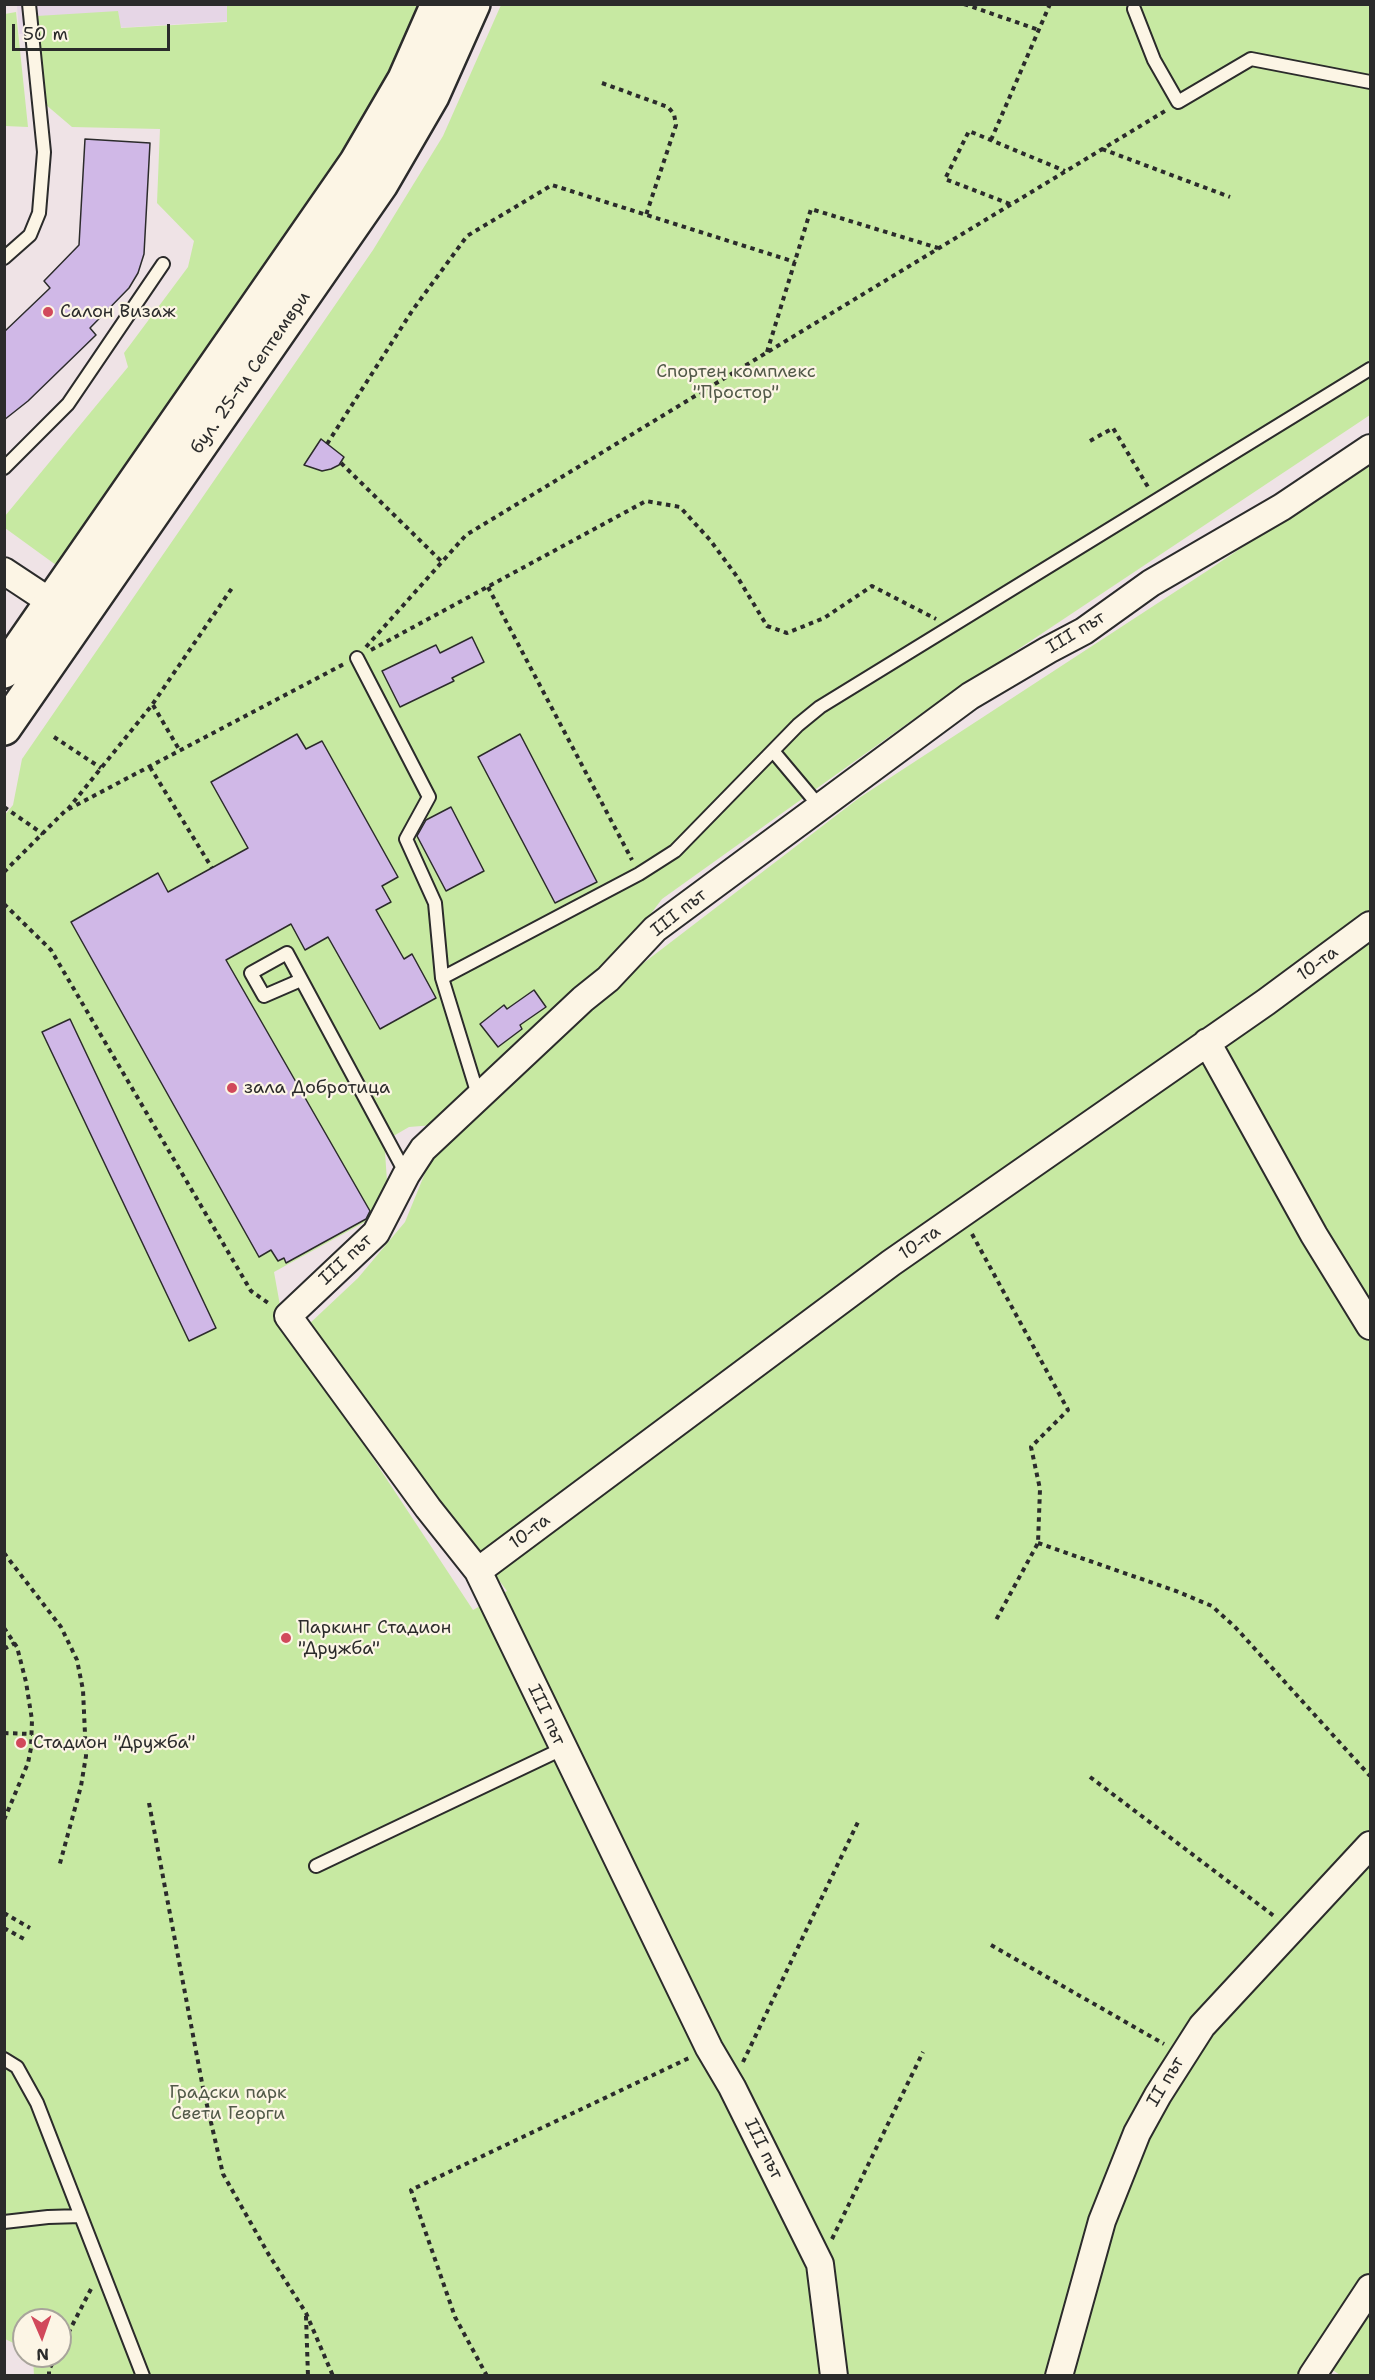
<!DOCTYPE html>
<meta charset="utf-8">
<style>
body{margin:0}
#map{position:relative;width:1375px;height:2380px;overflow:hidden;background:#efe3e6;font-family:"Shantell Sans",sans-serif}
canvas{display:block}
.frame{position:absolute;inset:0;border:6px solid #2b2b2b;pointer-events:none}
.north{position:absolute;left:12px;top:2308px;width:60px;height:60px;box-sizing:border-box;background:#fcf5e5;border:2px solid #a8a49b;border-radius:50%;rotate:178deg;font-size:16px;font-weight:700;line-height:24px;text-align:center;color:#2b2b2b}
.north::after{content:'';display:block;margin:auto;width:21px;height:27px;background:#d1495b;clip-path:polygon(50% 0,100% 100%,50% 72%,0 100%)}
.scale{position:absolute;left:12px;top:24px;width:158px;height:27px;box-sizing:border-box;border:3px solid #2b2b2b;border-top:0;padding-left:8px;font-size:18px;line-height:21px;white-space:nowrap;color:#2b2b2b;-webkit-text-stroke:4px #fcf5e5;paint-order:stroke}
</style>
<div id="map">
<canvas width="1375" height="2380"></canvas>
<div class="frame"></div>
<div class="north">N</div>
<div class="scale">50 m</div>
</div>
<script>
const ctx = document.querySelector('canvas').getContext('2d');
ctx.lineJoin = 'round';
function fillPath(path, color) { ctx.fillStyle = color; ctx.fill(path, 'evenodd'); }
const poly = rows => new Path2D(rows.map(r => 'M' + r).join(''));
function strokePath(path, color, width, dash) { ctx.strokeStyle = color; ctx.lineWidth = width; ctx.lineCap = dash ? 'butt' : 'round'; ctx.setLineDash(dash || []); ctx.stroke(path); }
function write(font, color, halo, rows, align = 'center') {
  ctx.font = font + ' "Shantell Sans",sans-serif'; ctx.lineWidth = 4.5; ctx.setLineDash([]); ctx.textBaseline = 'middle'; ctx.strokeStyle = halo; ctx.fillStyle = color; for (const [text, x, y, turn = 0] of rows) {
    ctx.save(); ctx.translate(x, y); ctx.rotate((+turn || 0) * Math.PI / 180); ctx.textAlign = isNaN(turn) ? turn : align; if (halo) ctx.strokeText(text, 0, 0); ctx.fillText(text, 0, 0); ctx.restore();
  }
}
fillPath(poly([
 [17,5,326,5,278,18,19,34]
]), '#e6d6e6');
fillPath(poly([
 [227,5,419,5,389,71,341,154,56,565,5,528,5,516,128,367,124,353,188,267,194,241,157,203,160,129,72,127,45,104,37,16,118,11,121,28,227,22],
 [501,5,1370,5,1370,415,918,716,662,899,625,948,434,1125,409,1127,390,1138,385,1152,388,1196,374,1217,274,1272,283,1322,473,1610,507,1591,308,1325,358,1278,405,1222,434,1151,577,1014,859,798,1207,571,1370,461,1370,2375,1340,2375,1313,2357,1302,2376,34,2376,33,2356,60,2356,60,2320,24,2320,24,2348,5,2339,4,816,13,805,22,759,373,250,443,136],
 [16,12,28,127,5,126,5,14]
]), '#c7e9a2');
const building = poly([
 [85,139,150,143,144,254,138,273,129,288,90,328,96,335,28,401,4,420,4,332,50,288,44,281,79,245,85,139],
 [321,439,344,457,339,465,331,469,322,471,304,465,321,439],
 [472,637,484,662,452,678,454,681,400,707,382,671,436,645,440,653,472,637],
 [297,734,306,749,322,741,398,877,382,886,391,902,376,910,404,959,412,954,436,998,380,1029,328,937,305,950,291,924,226,960,370,1211,366,1219,286,1263,284,1258,278,1261,271,1250,259,1257,71,922,158,873,168,892,248,848,211,782,297,734],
 [520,734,597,882,555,903,478,757,520,734],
 [451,807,484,871,446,891,417,836,426,820,451,807],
 [534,990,546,1007,520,1025,522,1029,498,1047,480,1024,504,1005,507,1009,534,990],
 [70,1019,216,1328,189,1341,42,1032,70,1019]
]);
fillPath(building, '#d0b8e7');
strokePath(building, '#2b2b2b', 1.5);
const lane = poly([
 [1134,9,1154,60,1178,102,1251,59,1370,82],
 [4,258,30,235,39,213,44,152,29,4],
 [4,468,68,404,163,264],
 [357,658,429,797,406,839,435,903,442,978,478,1095],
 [773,751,820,807],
 [442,978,639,874,675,851,798,725,820,707,1370,369],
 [301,980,264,996,251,973,287,953,406,1174],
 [316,1866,562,1749],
 [4,2059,17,2067,37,2103,143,2376],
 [4,2222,48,2217,81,2216]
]);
const street = poly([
 [4,571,66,612],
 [1207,1042,1314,1235,1370,1326],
 [478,1571,891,1263,1266,1002,1370,925],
 [834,2376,820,2264,732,2087,709,2048,478,1571,428,1508,288,1316,376,1233,406,1175,423,1149,583,999,608,979,655,929,970,696,1048,650,1084,631,1151,583,1282,507,1370,448],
 [1059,2376,1102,2221,1137,2133,1158,2095,1202,2026,1370,1845],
 [1312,2376,1370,2288]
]);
const secondary = poly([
 [4,671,356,163,405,79,438,4],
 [4,728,381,184,432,96,473,4]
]);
strokePath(lane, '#2b2b2b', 16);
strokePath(street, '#2b2b2b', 30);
strokePath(secondary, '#2b2b2b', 38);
strokePath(poly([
 [964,4,1039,30],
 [602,83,668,107,674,114,676,125,646,215],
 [991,140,1050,4],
 [1102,149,1230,197],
 [1010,204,945,179,969,131,1065,171],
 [767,352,811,209,938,248],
 [1090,441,1113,428,1148,487],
 [327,444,412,311,467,236,552,185,795,262],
 [341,463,442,562],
 [488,587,632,860],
 [366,647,466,535,1165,111],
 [371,650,646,501,680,507,710,540,738,578,767,626,787,633,824,618,872,586,936,619],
 [153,705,180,751],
 [54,737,101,768],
 [150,767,212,868],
 [4,807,43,834],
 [68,809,152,705,232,588],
 [4,872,65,811,344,664],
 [4,904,51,950,251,1291,271,1305],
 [972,1234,1068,1410,1031,1447,1040,1489,1038,1543,996,1620],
 [1038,1543,1176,1591,1212,1606,1236,1628,1370,1776],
 [4,1553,61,1627,77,1660,83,1690,86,1756,81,1786,59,1867],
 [4,1628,17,1647,26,1682,32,1720,31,1748,28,1763,4,1820],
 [4,1649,15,1643],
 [4,1733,32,1734],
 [1090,1777,1274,1916],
 [149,1803,203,2088,223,2174,269,2255,306,2313,333,2376],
 [4,1913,30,1928],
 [4,1928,24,1939],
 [991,1945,1164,2044],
 [743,2062,858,1822],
 [832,2239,923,2052],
 [306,2316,308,2376],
 [60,2349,92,2287],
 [49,2376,49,2370,56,2356],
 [487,2376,455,2317,411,2190,689,2058]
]), '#2b2b2b', 4, [4.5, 4.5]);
strokePath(lane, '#fcf5e5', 12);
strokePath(street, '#fcf5e5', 26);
strokePath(secondary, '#fcf5e5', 33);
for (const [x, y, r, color] of [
 [48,312,6,"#d1495b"],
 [232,1088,6,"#d1495b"],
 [286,1638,6,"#d1495b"],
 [21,1743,6,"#d1495b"]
]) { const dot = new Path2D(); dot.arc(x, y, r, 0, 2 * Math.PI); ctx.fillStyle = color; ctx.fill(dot); strokePath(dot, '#fcf5e5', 2); }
write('18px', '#2b2b2b', '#fcf5e5', [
 ["Салон Визаж",60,312],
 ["зала Добротица",244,1088],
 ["Паркинг Стадион",298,1628],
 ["\"Дружба\"",298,1649],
 ["Стадион \"Дружба\"",33,1743]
], 'left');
write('18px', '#525a49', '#fcf5e5', [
 ["Спортен комплекс",736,372],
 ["\"Простор\"",736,393],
 ["Градски парк",228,2093],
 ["Свети Георги",228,2114]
]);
write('18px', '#2b2b2b', '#fcf5e5', [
 ["бул. 25-ти Септември",251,373,-55],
 ["ІІІ път",1076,633,-31],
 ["ІІІ път",679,913,-38],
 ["10-та",1318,964,-36],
 ["10-та",920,1243,-35],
 ["ІІІ път",346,1260,-43],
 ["10-та",530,1532,-37],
 ["ІІІ път",546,1715,65],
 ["ІІ път",1166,2082,-59],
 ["ІІІ път",763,2149,64]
]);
</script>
